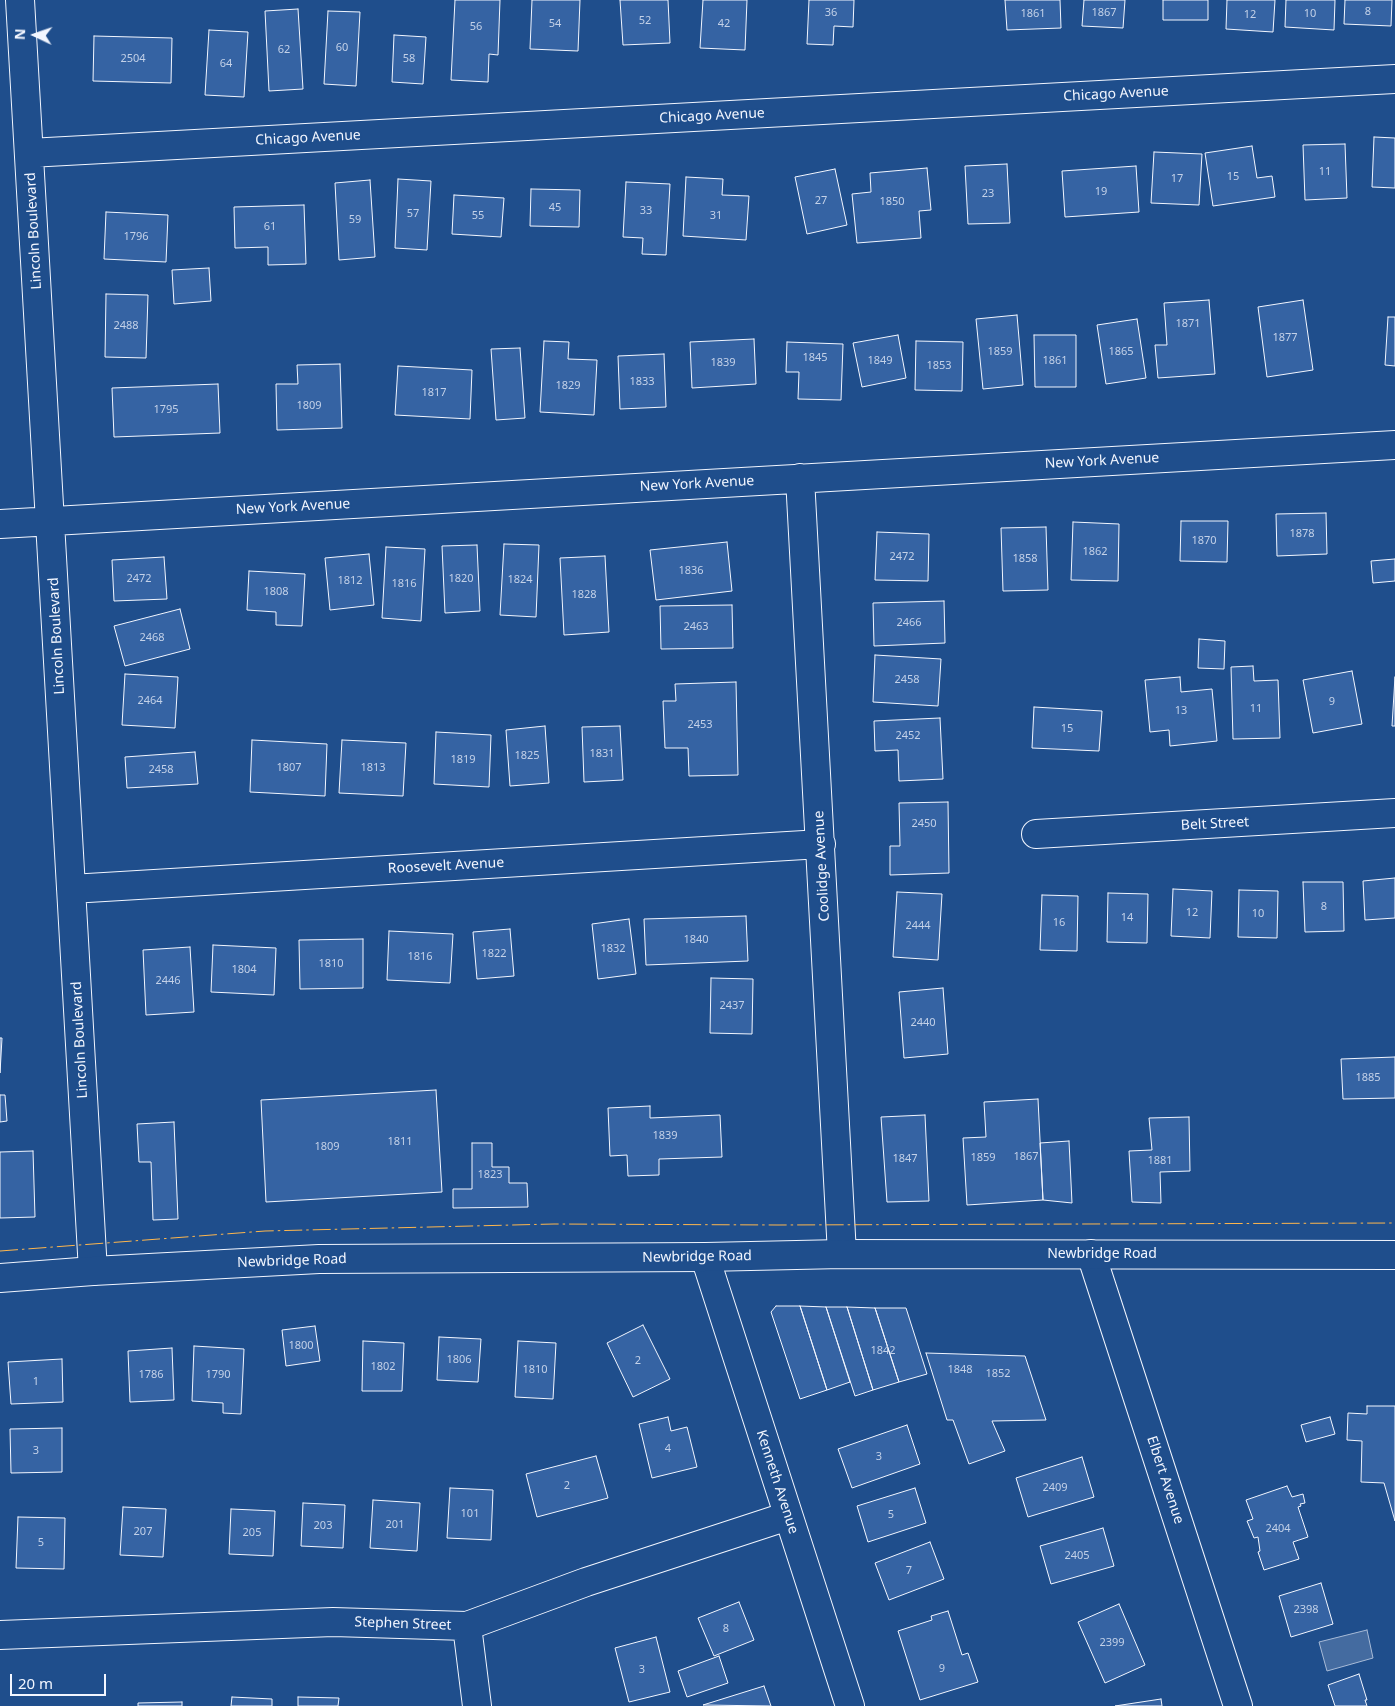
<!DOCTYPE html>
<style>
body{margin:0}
#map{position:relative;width:1395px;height:1706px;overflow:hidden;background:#1f4e8c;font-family:"Noto Sans",sans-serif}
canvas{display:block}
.north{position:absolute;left:10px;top:10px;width:50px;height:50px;-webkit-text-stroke:4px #1f4e8c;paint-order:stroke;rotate:273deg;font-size:14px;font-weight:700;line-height:20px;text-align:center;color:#f2f6ff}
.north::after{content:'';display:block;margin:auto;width:18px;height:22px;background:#f2f6ff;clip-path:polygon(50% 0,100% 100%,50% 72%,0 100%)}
.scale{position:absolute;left:10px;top:1674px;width:96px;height:22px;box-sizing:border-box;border:2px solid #f2f6ff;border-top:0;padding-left:6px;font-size:15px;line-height:18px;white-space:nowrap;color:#f2f6ff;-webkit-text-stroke:4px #1f4e8c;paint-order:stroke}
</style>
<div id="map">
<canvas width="1395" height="1706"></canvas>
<div class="north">N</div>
<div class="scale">20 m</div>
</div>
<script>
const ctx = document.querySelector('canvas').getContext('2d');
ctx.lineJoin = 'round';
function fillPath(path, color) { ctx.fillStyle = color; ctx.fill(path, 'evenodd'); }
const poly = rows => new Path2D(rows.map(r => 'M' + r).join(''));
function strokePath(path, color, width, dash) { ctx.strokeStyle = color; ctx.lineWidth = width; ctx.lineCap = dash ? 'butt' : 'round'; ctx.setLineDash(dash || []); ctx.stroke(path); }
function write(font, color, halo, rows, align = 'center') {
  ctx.font = font + ' "Noto Sans",sans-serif'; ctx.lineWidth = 4; ctx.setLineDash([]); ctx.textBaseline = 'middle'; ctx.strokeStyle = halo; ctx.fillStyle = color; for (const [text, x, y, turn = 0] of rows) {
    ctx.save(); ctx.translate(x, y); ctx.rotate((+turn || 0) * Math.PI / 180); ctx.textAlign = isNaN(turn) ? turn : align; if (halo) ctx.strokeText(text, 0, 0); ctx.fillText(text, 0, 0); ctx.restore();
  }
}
const water = poly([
 [1367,1630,1373,1658,1327,1671,1319,1642,1367,1630]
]);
fillPath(water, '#446ba0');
strokePath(water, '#a8bbd7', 1);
const building = poly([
 [455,0,500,0,498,55,489,54,488,82,451,80,455,0],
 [532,0,580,0,578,51,530,49,532,0],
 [620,0,668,0,670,43,623,45,620,0],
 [703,0,747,0,745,50,700,48,703,0],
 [809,0,854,0,853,27,834,26,833,45,807,44,809,0],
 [1005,0,1060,0,1061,28,1007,30,1005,0],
 [1084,0,1125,0,1123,28,1082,26,1084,0],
 [1163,0,1208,0,1208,20,1163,20,1163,0],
 [1227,0,1275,0,1273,32,1226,29,1227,0],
 [1286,0,1335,0,1334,30,1285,27,1286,0],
 [1345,0,1392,0,1391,26,1344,24,1345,0],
 [298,9,303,89,269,91,265,11,298,9],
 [328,11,360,12,356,86,324,84,328,11],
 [209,30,248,32,244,97,205,95,209,30],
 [394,35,426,37,423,84,392,82,394,35],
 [94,36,172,38,171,83,93,81,94,36],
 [1374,137,1395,138,1395,188,1372,187,1374,137],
 [1345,144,1347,198,1305,200,1303,145,1345,144],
 [1252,146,1257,178,1272,176,1275,197,1213,206,1205,153,1252,146],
 [1154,152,1202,154,1199,205,1151,203,1154,152],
 [1007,164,1010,223,968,224,965,166,1007,164],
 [1136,166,1139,212,1065,217,1062,171,1136,166],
 [927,168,931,210,919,211,921,238,857,243,852,194,871,192,870,173,927,168],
 [835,169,847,225,807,234,795,177,835,169],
 [686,177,723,179,722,195,749,196,746,240,683,236,686,177],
 [398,179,431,181,427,250,395,248,398,179],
 [370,180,375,257,339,260,335,183,370,180],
 [626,182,670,184,666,255,642,254,643,238,623,237,626,182],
 [531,189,580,190,579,227,530,226,531,189],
 [454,195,504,198,501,237,452,234,454,195],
 [304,205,306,264,268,265,268,247,235,248,234,207,304,205],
 [106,212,168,215,166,262,104,259,106,212],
 [209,268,211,301,174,304,172,270,209,268],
 [106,294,148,295,146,358,105,357,106,294],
 [1209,300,1215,374,1158,378,1155,345,1167,345,1164,303,1209,300],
 [1303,300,1313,370,1267,377,1258,307,1303,300],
 [1017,315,1023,385,983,389,976,319,1017,315],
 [1388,317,1395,317,1395,366,1385,365,1388,317],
 [1137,319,1146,378,1106,384,1097,325,1137,319],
 [898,335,906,378,862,387,853,343,898,335],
 [1034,335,1076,335,1076,387,1035,387,1034,335],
 [754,339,756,384,692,388,690,342,754,339],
 [544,341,569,342,568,359,597,360,594,415,540,412,544,341],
 [916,341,963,342,962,391,915,390,916,341],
 [787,342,843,344,841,400,798,399,799,372,786,372,787,342],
 [520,348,525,418,496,420,491,349,520,348],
 [664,354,666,407,620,409,618,356,664,354],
 [340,364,342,428,277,430,276,384,298,384,297,365,340,364],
 [398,366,472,370,470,419,395,415,398,366],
 [218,384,220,433,114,437,112,388,218,384],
 [1326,513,1327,554,1277,556,1276,514,1326,513],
 [1181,521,1228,521,1227,562,1180,561,1181,521],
 [1073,522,1119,524,1118,581,1071,580,1073,522],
 [1046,527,1048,590,1003,591,1001,528,1046,527],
 [877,532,929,534,928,581,875,580,877,532],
 [727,542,732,591,656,600,650,550,727,542],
 [504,544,539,545,536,617,500,615,504,544],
 [477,545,480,611,445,613,442,546,477,545],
 [386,547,425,549,421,621,382,618,386,547],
 [369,554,374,605,330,610,325,558,369,554],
 [605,556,609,632,564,635,560,558,605,556],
 [164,557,167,599,114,601,112,560,164,557],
 [1395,559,1395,581,1373,583,1371,561,1395,559],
 [249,571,305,574,302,626,276,625,276,612,247,610,249,571],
 [944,601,945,643,874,646,873,603,944,601],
 [732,605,733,648,661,649,660,606,732,605],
 [180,609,190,649,125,666,114,626,180,609],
 [1199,639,1225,641,1224,669,1198,668,1199,639],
 [875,655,941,659,938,706,873,702,875,655],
 [1253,666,1254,681,1278,680,1280,738,1233,739,1231,667,1253,666],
 [1352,671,1362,724,1313,733,1303,680,1352,671],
 [125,674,178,677,175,728,122,725,125,674],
 [1180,677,1181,692,1212,689,1217,741,1170,746,1169,730,1150,732,1145,680,1180,677],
 [1395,677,1395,726,1392,726,1395,677],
 [736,682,738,775,689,776,688,748,665,748,663,701,676,701,675,684,736,682],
 [1034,707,1102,711,1099,751,1032,748,1034,707],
 [940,718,943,779,899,781,898,750,875,751,874,721,940,718],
 [545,726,549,783,510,786,506,730,545,726],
 [620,726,623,780,584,782,582,727,620,726],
 [436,732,491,735,489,787,434,784,436,732],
 [252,740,327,744,325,796,250,792,252,740],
 [342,740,406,743,403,796,339,793,342,740],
 [195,752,198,784,127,788,125,757,195,752],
 [948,802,949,873,890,875,890,846,900,846,899,803,948,802],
 [1395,878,1395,918,1365,920,1363,881,1395,878],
 [1303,882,1343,882,1344,931,1305,932,1303,882],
 [1173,889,1212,891,1210,938,1171,936,1173,889],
 [1239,890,1278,891,1277,938,1238,937,1239,890],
 [897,892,942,894,938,960,893,957,897,892],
 [1108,893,1148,894,1147,943,1107,942,1108,893],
 [1042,895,1078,896,1077,951,1040,950,1042,895],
 [746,916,748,961,646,965,644,919,746,916],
 [629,919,636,974,598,979,592,924,629,919],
 [510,929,514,976,477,979,473,932,510,929],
 [389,931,453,934,450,983,387,980,389,931],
 [363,939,363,988,300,989,299,940,363,939],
 [213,945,276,948,274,995,211,992,213,945],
 [190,947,194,1012,146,1015,143,950,190,947],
 [711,978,753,979,752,1034,710,1033,711,978],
 [943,988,948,1054,904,1058,899,992,943,988],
 [0,1038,2,1038,0,1073,0,1038],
 [1395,1057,1395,1098,1343,1099,1341,1059,1395,1057],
 [436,1090,442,1192,266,1202,261,1100,436,1090],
 [0,1095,5,1095,7,1121,0,1122,0,1095],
 [1038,1099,1043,1200,967,1205,963,1138,986,1137,984,1102,1038,1099],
 [650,1106,650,1118,720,1115,722,1157,659,1159,659,1175,628,1176,627,1155,610,1156,608,1108,650,1106],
 [925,1115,929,1201,887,1202,881,1117,925,1115],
 [1189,1117,1190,1171,1160,1172,1161,1203,1132,1202,1129,1151,1152,1150,1149,1118,1189,1117],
 [174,1122,178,1219,153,1220,151,1162,139,1162,137,1124,174,1122],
 [1069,1141,1072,1203,1043,1200,1040,1143,1069,1141],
 [472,1143,492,1143,492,1167,509,1167,509,1183,527,1183,528,1207,453,1208,453,1189,472,1189,472,1143],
 [33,1151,35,1217,0,1218,0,1152,33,1151],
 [776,1306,800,1306,827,1390,800,1399,771,1312,776,1306],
 [800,1306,826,1307,850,1382,827,1390,800,1306],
 [826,1307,847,1307,873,1390,855,1396,826,1307],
 [847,1307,875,1308,899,1382,873,1390,847,1307],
 [875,1308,906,1308,927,1374,899,1382,875,1308],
 [643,1325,670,1379,633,1397,607,1343,643,1325],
 [315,1326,320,1361,286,1366,282,1330,315,1326],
 [439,1337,481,1339,478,1382,437,1380,439,1337],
 [363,1341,404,1343,402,1391,362,1391,363,1341],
 [518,1341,556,1343,553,1399,515,1397,518,1341],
 [194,1346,244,1349,241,1414,223,1413,223,1403,192,1401,194,1346],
 [172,1348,174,1400,130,1402,128,1351,172,1348],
 [926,1353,1025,1356,1046,1420,992,1421,1005,1451,969,1464,953,1420,947,1420,926,1353],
 [62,1359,63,1402,11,1404,8,1362,62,1359],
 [1367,1406,1395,1406,1395,1521,1384,1483,1361,1482,1362,1441,1347,1440,1348,1413,1367,1414,1367,1406],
 [668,1417,671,1431,687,1427,697,1467,652,1478,639,1424,668,1417],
 [1330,1417,1335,1434,1306,1442,1301,1425,1330,1417],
 [907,1425,920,1464,852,1488,838,1449,907,1425],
 [62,1428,62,1472,11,1473,10,1429,62,1428],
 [596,1456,608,1498,537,1517,526,1474,596,1456],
 [1082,1457,1094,1497,1028,1517,1016,1478,1082,1457],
 [1287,1486,1292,1497,1303,1494,1305,1503,1300,1504,1301,1506,1298,1507,1308,1537,1293,1542,1299,1559,1264,1570,1258,1552,1260,1551,1258,1537,1254,1538,1247,1521,1253,1519,1246,1500,1287,1486],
 [450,1488,493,1490,491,1540,447,1538,450,1488],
 [915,1488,926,1523,868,1542,857,1506,915,1488],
 [373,1500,420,1503,417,1551,370,1548,373,1500],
 [303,1503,345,1505,343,1548,301,1546,303,1503],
 [123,1507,166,1509,163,1557,120,1555,123,1507],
 [231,1509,275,1511,273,1556,229,1554,231,1509],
 [18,1517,65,1518,64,1569,16,1568,18,1517],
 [1103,1528,1114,1566,1051,1584,1040,1546,1103,1528],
 [930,1542,944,1579,889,1600,875,1563,930,1542],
 [1321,1583,1333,1624,1291,1637,1279,1596,1321,1583],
 [739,1602,754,1640,714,1656,698,1618,739,1602],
 [1119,1604,1145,1665,1105,1683,1078,1622,1119,1604],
 [948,1611,962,1655,968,1653,978,1682,920,1700,898,1631,932,1620,931,1616,948,1611],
 [656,1637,670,1692,629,1702,615,1648,656,1637],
 [719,1656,728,1683,687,1697,678,1671,719,1656],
 [1359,1674,1367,1700,1365,1700,1367,1706,1335,1706,1328,1685,1359,1674],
 [764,1686,771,1706,703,1705,764,1686],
 [232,1697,272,1699,272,1706,231,1706,232,1697],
 [298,1697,339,1698,338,1706,298,1706,298,1697],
 [1161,1699,1162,1706,1115,1706,1161,1699],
 [182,1702,182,1706,138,1706,138,1703,182,1702]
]);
fillPath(building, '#3563a3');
strokePath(building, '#f2f6ff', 1);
const minor = poly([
 [20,0,93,1271],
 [29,153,1395,79],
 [800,478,842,1254],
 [0,524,1395,445],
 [1036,834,1395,813],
 [71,889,821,844],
 [1091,1254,1238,1706],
 [705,1257,850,1706],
 [467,1626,477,1706],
 [0,1635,333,1622,467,1626,586,1582,788,1516]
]);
const primary = poly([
 [0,1278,93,1271,319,1259,705,1257,842,1254,1395,1255]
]);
strokePath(minor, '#f2f6ff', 30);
strokePath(primary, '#f2f6ff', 30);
strokePath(minor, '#1f4e8c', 28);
strokePath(primary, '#1f4e8c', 28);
strokePath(poly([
 [0,1251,265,1231,554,1224,778,1225,1395,1223]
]), '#ffb74d', 1, [18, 4, 2.5, 4]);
write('11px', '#c3d1e8', null, [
 ["8",1368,12],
 ["36",831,13],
 ["1867",1104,13],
 ["1861",1033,14],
 ["10",1310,14],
 ["12",1250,15],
 ["52",645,21],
 ["54",555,24],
 ["42",724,24],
 ["56",476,27],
 ["60",342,48],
 ["62",284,50],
 ["2504",133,59],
 ["58",409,59],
 ["64",226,64],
 ["11",1325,172],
 ["15",1233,177],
 ["17",1177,179],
 ["19",1101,192],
 ["23",988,194],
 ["27",821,201],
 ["1850",892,202],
 ["45",555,208],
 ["33",646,211],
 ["57",413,214],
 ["55",478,216],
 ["31",716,216],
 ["59",355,220],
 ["61",270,227],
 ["1796",136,237],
 ["1871",1188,324],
 ["2488",126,326],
 ["1877",1285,338],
 ["1859",1000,352],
 ["1865",1121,352],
 ["1845",815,358],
 ["1849",880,361],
 ["1861",1055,361],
 ["1839",723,363],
 ["1853",939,366],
 ["1833",642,382],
 ["1829",568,386],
 ["1817",434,393],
 ["1809",309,406],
 ["1795",166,410],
 ["1878",1302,534],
 ["1870",1204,541],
 ["1862",1095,552],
 ["2472",902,557],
 ["1858",1025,559],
 ["1836",691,571],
 ["2472",139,579],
 ["1820",461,579],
 ["1824",520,580],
 ["1812",350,581],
 ["1816",404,584],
 ["1808",276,592],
 ["1828",584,595],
 ["2466",909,623],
 ["2463",696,627],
 ["2468",152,638],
 ["2458",907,680],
 ["2464",150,701],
 ["9",1332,702],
 ["11",1256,709],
 ["13",1181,711],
 ["2453",700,725],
 ["15",1067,729],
 ["2452",908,736],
 ["1831",602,754],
 ["1825",527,756],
 ["1819",463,760],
 ["1807",289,768],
 ["1813",373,768],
 ["2458",161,770],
 ["2450",924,824],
 ["8",1324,907],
 ["12",1192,913],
 ["10",1258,914],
 ["14",1127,918],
 ["16",1059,923],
 ["2444",918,926],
 ["1840",696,940],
 ["1832",613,949],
 ["1822",494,954],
 ["1816",420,957],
 ["1810",331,964],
 ["1804",244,970],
 ["2446",168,981],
 ["2437",732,1006],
 ["2440",923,1023],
 ["1885",1368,1078],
 ["1839",665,1136],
 ["1811",400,1142],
 ["1809",327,1147],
 ["1867",1026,1157],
 ["1859",983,1158],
 ["1847",905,1159],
 ["1881",1160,1161],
 ["1823",490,1175],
 ["1800",301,1346],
 ["1842",883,1351],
 ["1806",459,1360],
 ["2",638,1361],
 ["1802",383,1367],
 ["1810",535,1370],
 ["1848",960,1370],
 ["1852",998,1374],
 ["1786",151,1375],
 ["1790",218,1375],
 ["1",36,1382],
 ["4",668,1449],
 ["3",36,1451],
 ["3",879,1457],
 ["2",567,1486],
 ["2409",1055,1488],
 ["101",470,1514],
 ["5",891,1515],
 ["201",395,1525],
 ["203",323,1526],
 ["2404",1278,1529],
 ["207",143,1532],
 ["205",252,1533],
 ["5",41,1543],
 ["2405",1077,1556],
 ["7",909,1571],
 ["2398",1306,1610],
 ["8",726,1629],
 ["2399",1112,1643],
 ["9",942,1669],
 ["3",642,1670]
]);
write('14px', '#f2f6ff', '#1f4e8c', [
 ["Chicago Avenue",1116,94,-3],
 ["Chicago Avenue",712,116,-3],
 ["Chicago Avenue",308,138,-3],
 ["Lincoln Boulevard",34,231,-93],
 ["New York Avenue",1102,461,-3],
 ["New York Avenue",697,484,-3],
 ["New York Avenue",293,507,-3],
 ["Lincoln Boulevard",57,636,-93],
 ["Belt Street",1215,824,-3],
 ["Roosevelt Avenue",446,866,-3],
 ["Coolidge Avenue",822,866,-93],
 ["Lincoln Boulevard",80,1040,-93],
 ["Newbridge Road",1102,1254],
 ["Newbridge Road",697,1257,-1],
 ["Newbridge Road",292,1261,-2],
 ["Elbert Avenue",1165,1480,72],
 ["Kenneth Avenue",777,1482,72],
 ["Stephen Street",403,1624,2]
]);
</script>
